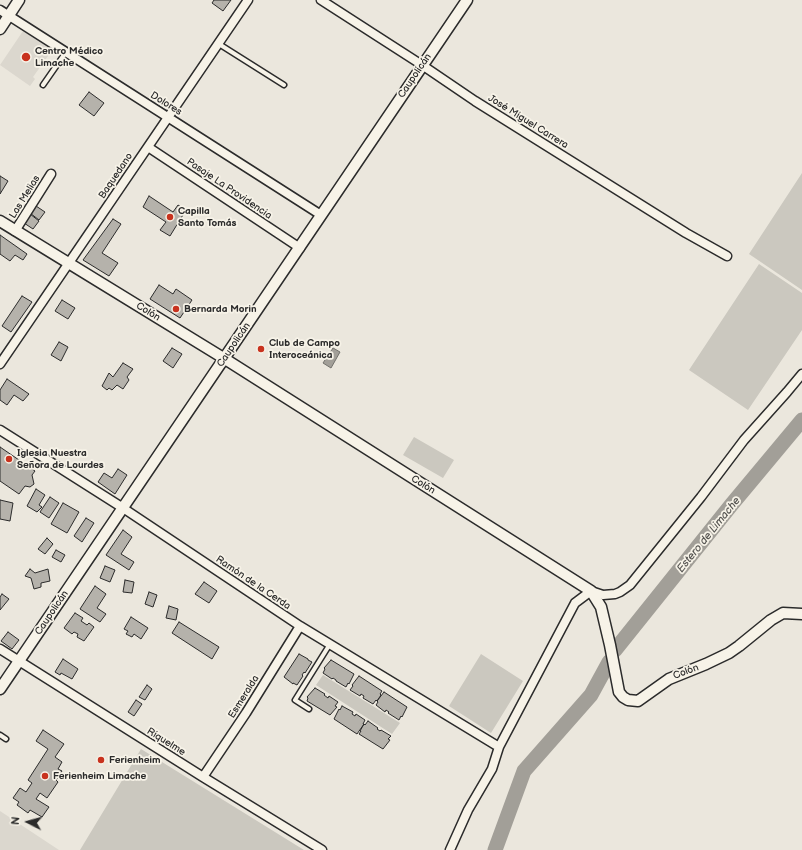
<!DOCTYPE html>
<meta charset="utf-8">
<style>
body{margin:0}
#map{position:relative;width:802px;height:850px;overflow:hidden;background:#ebe7dd;font-family:"Balsamiq Sans",sans-serif}
canvas{display:block}
.north{position:absolute;left:8px;top:802px;width:40px;height:40px;-webkit-text-stroke:3px #f7f3e8;paint-order:stroke;rotate:276deg;font-size:11px;font-weight:700;line-height:16px;text-align:center;color:#2b2b2b}
.north::after{content:'';display:block;margin:auto;width:14px;height:18px;background:#2b2b2b;clip-path:polygon(50% 0,100% 100%,50% 72%,0 100%)}
</style>
<div id="map">
<canvas width="802" height="850"></canvas>
<div class="north">N</div>
</div>
<script>
const ctx = document.querySelector('canvas').getContext('2d');
ctx.lineJoin = 'round';
function fillPath(path, color) { ctx.fillStyle = color; ctx.fill(path, 'evenodd'); }
const poly = rows => new Path2D(rows.map(r => 'M' + r).join(''));
function strokePath(path, color, width, dash) { ctx.strokeStyle = color; ctx.lineWidth = width; ctx.lineCap = dash ? 'butt' : 'round'; ctx.setLineDash(dash || []); ctx.stroke(path); }
function write(font, color, halo, rows, align = 'center') {
  ctx.font = font + ' "Balsamiq Sans",sans-serif'; ctx.lineWidth = 3.5; ctx.setLineDash([]); ctx.textBaseline = 'middle'; ctx.strokeStyle = halo; ctx.fillStyle = color; for (const [text, x, y, turn = 0] of rows) {
    ctx.save(); ctx.translate(x, y); ctx.rotate((+turn || 0) * Math.PI / 180); ctx.textAlign = isNaN(turn) ? turn : align; if (halo) ctx.strokeText(text, 0, 0); ctx.fillText(text, 0, 0); ctx.restore();
  }
}
fillPath(poly([
 [23,31,53,49,33,77,35,79,30,86,0,65],
 [0,811,59,850,0,850]
]), '#dbd7ce');
fillPath(poly([
 [802,173,802,290,749,254],
 [759,264,802,293,802,330,748,410,689,370],
 [414,437,454,460,443,478,403,455],
 [481,654,523,681,491,733,449,706],
 [323,675,400,723,392,734,316,685],
 [141,749,304,850,80,850]
]), '#cbc8bf');
const water = poly([
 [333,348,340,352,331,368,323,363,333,348]
]);
fillPath(water, '#a29f98');
strokePath(water, '#72716c', 1);
strokePath(poly([
 [615,650,732,504,802,420],
 [495,850,524,771,591,695,609,662]
]), '#a29f98', 15);
const building = poly([
 [214,0,231,0,223,11,212,3,214,0],
 [89,92,104,103,94,116,79,105,89,92],
 [0,176,8,181,0,194,0,176],
 [149,196,173,212,178,205,186,210,170,236,160,230,166,222,143,207,149,196],
 [36,206,45,212,39,220,30,213,36,206],
 [30,214,39,221,33,229,24,223,30,214],
 [113,219,121,224,102,253,118,263,109,276,83,260,113,219],
 [0,235,27,254,23,260,15,255,10,261,0,254,0,235],
 [159,285,173,294,176,289,192,300,180,318,150,299,159,285],
 [22,296,32,302,11,332,2,326,22,296],
 [62,300,75,308,68,319,55,311,62,300],
 [59,342,68,347,61,361,51,355,59,342],
 [172,348,182,354,173,368,163,361,172,348],
 [123,363,133,369,127,377,129,380,123,389,117,385,112,390,109,388,107,390,102,386,109,373,113,377,123,363],
 [7,379,29,394,23,401,14,395,7,405,0,400,0,390,7,379],
 [0,447,35,471,32,475,34,484,30,487,25,486,19,494,0,481,0,447],
 [118,469,127,475,115,494,98,482,104,473,112,478,118,469],
 [36,489,45,495,39,505,42,507,37,512,27,506,36,489],
 [50,497,59,503,49,518,40,512,50,497],
 [0,500,13,503,10,521,0,519,0,500],
 [63,503,79,512,67,533,51,524,63,503],
 [86,518,94,523,82,542,74,536,86,518],
 [123,530,132,537,121,554,134,562,129,570,106,555,123,530],
 [47,538,53,544,45,554,38,549,47,538],
 [56,550,65,555,61,562,52,557,56,550],
 [105,566,115,570,110,582,100,578,105,566],
 [30,569,35,573,48,569,50,581,41,583,41,587,34,589,31,578,25,576,30,569],
 [125,580,134,582,132,593,123,592,125,580],
 [204,582,217,591,209,603,195,594,204,582],
 [95,586,106,594,97,608,106,614,100,622,80,609,95,586],
 [149,592,157,595,153,607,145,604,149,592],
 [2,594,9,599,0,610,0,597,2,594],
 [169,606,178,609,176,620,166,618,169,606],
 [75,613,83,618,81,621,87,625,89,623,94,627,84,641,77,637,78,634,74,632,72,634,64,628,75,613],
 [131,617,148,628,141,639,134,634,132,637,126,634,128,631,124,629,131,617],
 [179,622,219,647,212,659,172,633,179,622],
 [8,632,19,640,12,649,1,641,8,632],
 [299,654,308,659,308,660,312,662,305,673,304,672,302,675,303,676,297,685,293,683,293,684,284,677,299,654],
 [63,659,78,669,72,679,61,673,60,675,55,672,63,659],
 [331,660,354,674,349,684,348,683,346,687,336,681,336,680,333,678,332,679,323,673,325,669,324,668,331,660],
 [359,676,382,691,380,694,381,695,377,701,376,700,373,704,363,698,364,696,361,694,360,696,350,690,353,686,352,685,359,676],
 [147,685,152,689,145,700,139,697,147,685],
 [315,688,325,694,324,695,328,698,329,696,338,702,335,706,337,707,330,715,307,701,308,698,307,697,315,688],
 [384,692,407,707,402,717,401,716,399,720,388,713,389,712,386,710,385,712,376,705,378,702,377,701,384,692],
 [136,700,142,704,134,716,128,712,136,700],
 [342,706,353,712,352,714,355,716,356,714,365,720,363,724,364,724,357,734,334,719,339,709,340,710,342,706],
 [368,721,378,728,377,729,380,731,381,730,391,736,388,739,390,740,383,749,359,734,361,731,360,731,364,724,365,725,368,721],
 [43,730,64,744,55,757,62,762,58,769,62,771,56,780,58,782,47,798,40,793,36,799,49,807,42,817,30,810,28,813,17,805,19,802,13,798,20,788,26,792,32,783,28,780,48,749,36,741,43,730]
]);
fillPath(building, '#b5b2ab');
strokePath(building, '#2b2b2b', 1);
const service = poly([
 [219,44,284,85],
 [43,85,66,52],
 [309,709,295,700,330,644],
 [0,735,6,739]
]);
const minor = poly([
 [321,0,422,65,475,101,686,233,727,256],
 [0,10,321,215],
 [148,147,300,248],
 [15,231,51,174],
 [0,364,248,0],
 [0,430,123,508,300,626,499,747],
 [0,649,203,777,322,850],
 [203,777,246,713,300,626],
 [450,850,468,810,492,769,499,747,575,603,591,591,603,595,615,594,620,592,630,585,701,497,744,440,787,392,802,374]
]);
const tertiary = poly([
 [0,29,19,0],
 [0,221,225,359,591,591,601,607,610,645,619,692,623,697,628,700,638,701,669,679,706,664,729,653,739,646,771,620,783,613,802,614],
 [0,689,467,0]
]);
strokePath(service, '#2b2b2b', 7);
strokePath(minor, '#2b2b2b', 11);
strokePath(tertiary, '#2b2b2b', 13);
strokePath(service, '#f7f3e8', 4);
strokePath(minor, '#f7f3e8', 8);
strokePath(tertiary, '#f7f3e8', 10);
for (const [x, y, r, color] of [
 [26,57,5,"#c8321e"],
 [170,217,4,"#c8321e"],
 [176,309,4,"#c8321e"],
 [261,349,4,"#c8321e"],
 [9,459,4,"#c8321e"],
 [101,760,4,"#c8321e"],
 [45,776,4,"#c8321e"]
]) { const dot = new Path2D(); dot.arc(x, y, r, 0, 2 * Math.PI); ctx.fillStyle = color; ctx.fill(dot); strokePath(dot, '#f7f3e8', 1.5); }
write('bold 10px', '#2b2b2b', '#f7f3e8', [
 ["Centro Médico",35,51],
 ["Limache",35,63],
 ["Capilla",178,211],
 ["Santo Tomás",178,223],
 ["Bernarda Morin",184,309],
 ["Club de Campo",269,343],
 ["Interoceánica",269,355],
 ["Iglesia Nuestra",17,453],
 ["Señora de Lourdes",17,465],
 ["Ferienheim",109,760],
 ["Ferienheim Limache",53,776]
], 'left');
write('10px', '#2b2b2b', '#f7f3e8', [
 ["Caupolicán",415,76,-56],
 ["Dolores",166,104,32],
 ["José Miguel Carrera",528,122,32],
 ["Baquedano",116,176,-56],
 ["Pasaje La Providencia",229,189,34],
 ["Las Melias",25,197,-58],
 ["Colón",148,312,32],
 ["Caupolicán",234,345,-56],
 ["Colón",423,485,32],
 ["Ramón de la Cerda",253,583,34],
 ["Caupolicán",52,613,-56],
 ["Colón",686,672,-21],
 ["Esmeralda",244,697,-58],
 ["Riquelme",166,742,32]
]);
write('italic 11px', '#555451', '#f7f3e8', [
 ["Estero de Limache",709,535,-51]
]);
</script>
